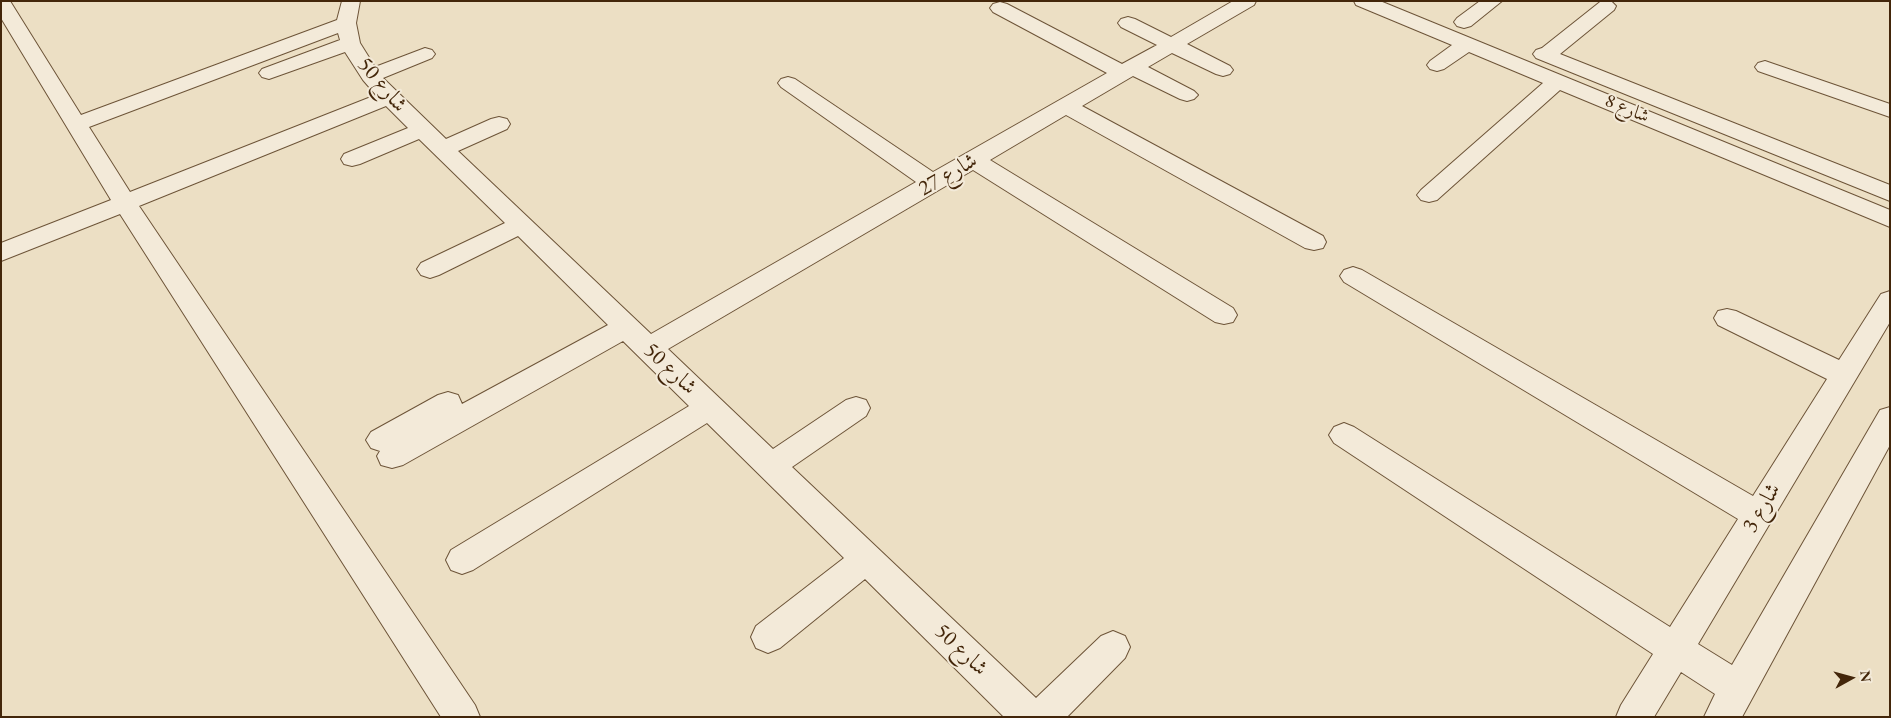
<!DOCTYPE html>
<meta charset="utf-8">
<style>
body{margin:0}
#map{position:relative;width:1891px;height:718px;overflow:hidden;background:#ecdfc4;font-family:"EB Garamond",serif}
canvas{display:block}
.frame{position:absolute;inset:0;border:2px solid #43260a;pointer-events:none}
.north{position:absolute;left:1826px;top:653px;width:50px;height:50px;-webkit-text-stroke:4px #f3ead9;paint-order:stroke;rotate:83deg;font-size:14px;font-weight:700;line-height:20px;text-align:center;color:#43260a}
.north::after{content:'';display:block;margin:auto;width:18px;height:22px;background:#43260a;clip-path:polygon(50% 0,100% 100%,50% 72%,0 100%)}
</style>
<div id="map">
<canvas width="1891" height="718"></canvas>
<div class="frame"></div>
<div class="north">N</div>
</div>
<script>
const ctx = document.querySelector('canvas').getContext('2d');
ctx.lineJoin = 'round';
const poly = rows => new Path2D(rows.map(r => 'M' + r).join(''));
function strokePath(path, color, width, dash) { ctx.strokeStyle = color; ctx.lineWidth = width; ctx.lineCap = dash ? 'butt' : 'round'; ctx.setLineDash(dash || []); ctx.stroke(path); }
function fillPath(path, color) { ctx.fillStyle = color; ctx.fill(path, 'evenodd'); }
function write(font, color, halo, rows, align = 'center') {
  ctx.font = font + ' "EB Garamond",Amiri,serif'; ctx.lineWidth = 4; ctx.setLineDash([]); ctx.textBaseline = 'middle'; ctx.strokeStyle = halo; ctx.fillStyle = color; for (const [text, x, y, turn = 0] of rows) {
    ctx.save(); ctx.translate(x, y); ctx.rotate((+turn || 0) * Math.PI / 180); ctx.textAlign = isNaN(turn) ? turn : align; if (halo) ctx.strokeText(text, 0, 0); ctx.fillText(text, 0, 0); ctx.restore();
  }
}
const minor = poly([
 [1,1,10,1,81,115,337,20,342,1,360,1,356,23,360,43,375,67,425,48,432,50,435,54,432,58,383,78,446,139,491,119,499,117,507,119,510,124,507,129,458,151,651,334,916,182,781,87,778,83,781,79,788,77,795,79,933,172,1107,73,993,12,990,8,993,4,1000,2,1007,4,1122,64,1157,45,1121,27,1118,23,1121,19,1128,17,1135,19,1171,37,1233,1,1256,1,1254,5,1187,44,1230,66,1233,70,1230,74,1223,76,1216,74,1172,53,1148,67,1194,91,1198,95,1194,99,1187,101,1180,99,1133,76,1082,106,1323,236,1326,242,1323,248,1314,250,1305,248,1066,115,990,160,1233,308,1237,315,1233,322,1224,324,1215,322,973,170,668,349,773,449,846,400,856,397,866,400,870,408,866,416,792,467,1036,698,1101,636,1113,631,1125,636,1130,647,1125,658,1067,717,1004,717,865,579,780,648,768,653,756,648,751,637,756,626,844,558,707,423,473,570,462,574,451,570,446,560,451,550,689,406,623,341,403,465,392,468,381,465,377,456,380,451,371,448,366,440,371,432,438,395,448,392,458,395,462,404,608,325,518,236,439,275,430,278,421,275,417,269,421,263,505,223,419,139,360,164,352,166,344,164,341,159,344,154,408,128,386,106,139,206,475,705,480,717,441,717,120,214,1,261,1,243,111,200,1,18,1,1],
 [338,33,340,40,262,69,259,73,262,77,269,79,345,52,363,80,376,95,130,192,89,127,338,33],
 [1354,1,1380,1,1890,210,1890,227,1560,90,1437,200,1429,202,1421,200,1417,195,1421,190,1543,83,1469,52,1444,69,1437,71,1430,69,1427,65,1430,61,1452,45,1356,5,1354,1],
 [1480,1,1502,1,1471,26,1464,28,1457,26,1454,22,1457,18,1480,1],
 [1611,1,1616,6,1614,10,1560,54,1890,185,1890,201,1536,58,1533,54,1536,50,1542,48,1600,2,1611,1],
 [1765,61,1890,104,1890,117,1758,71,1755,67,1758,63,1765,61],
 [1353,267,1362,270,1753,496,1827,379,1718,325,1714,318,1718,311,1727,309,1736,311,1839,360,1881,294,1890,291,1890,322,1698,644,1732,665,1880,410,1890,407,1890,445,1742,717,1704,717,1715,694,1681,672,1654,717,1616,717,1621,705,1653,654,1334,443,1329,435,1334,427,1344,423,1354,427,1670,627,1738,519,1344,282,1340,276,1344,270,1353,267]
]);
strokePath(minor, '#6d5438', 2);
fillPath(minor, '#f3ead9');
write('19px', '#43260a', '#f3ead9', [
 ["شارع 8",1627,109,23]
]);
write('22px', '#43260a', '#f3ead9', [
 ["شارع 50",382,85,50],
 ["شارع 27",948,175,-30],
 ["شارع 50",670,369,44],
 ["شارع 3",1762,508,-59],
 ["شارع 50",961,650,44]
]);
</script>
